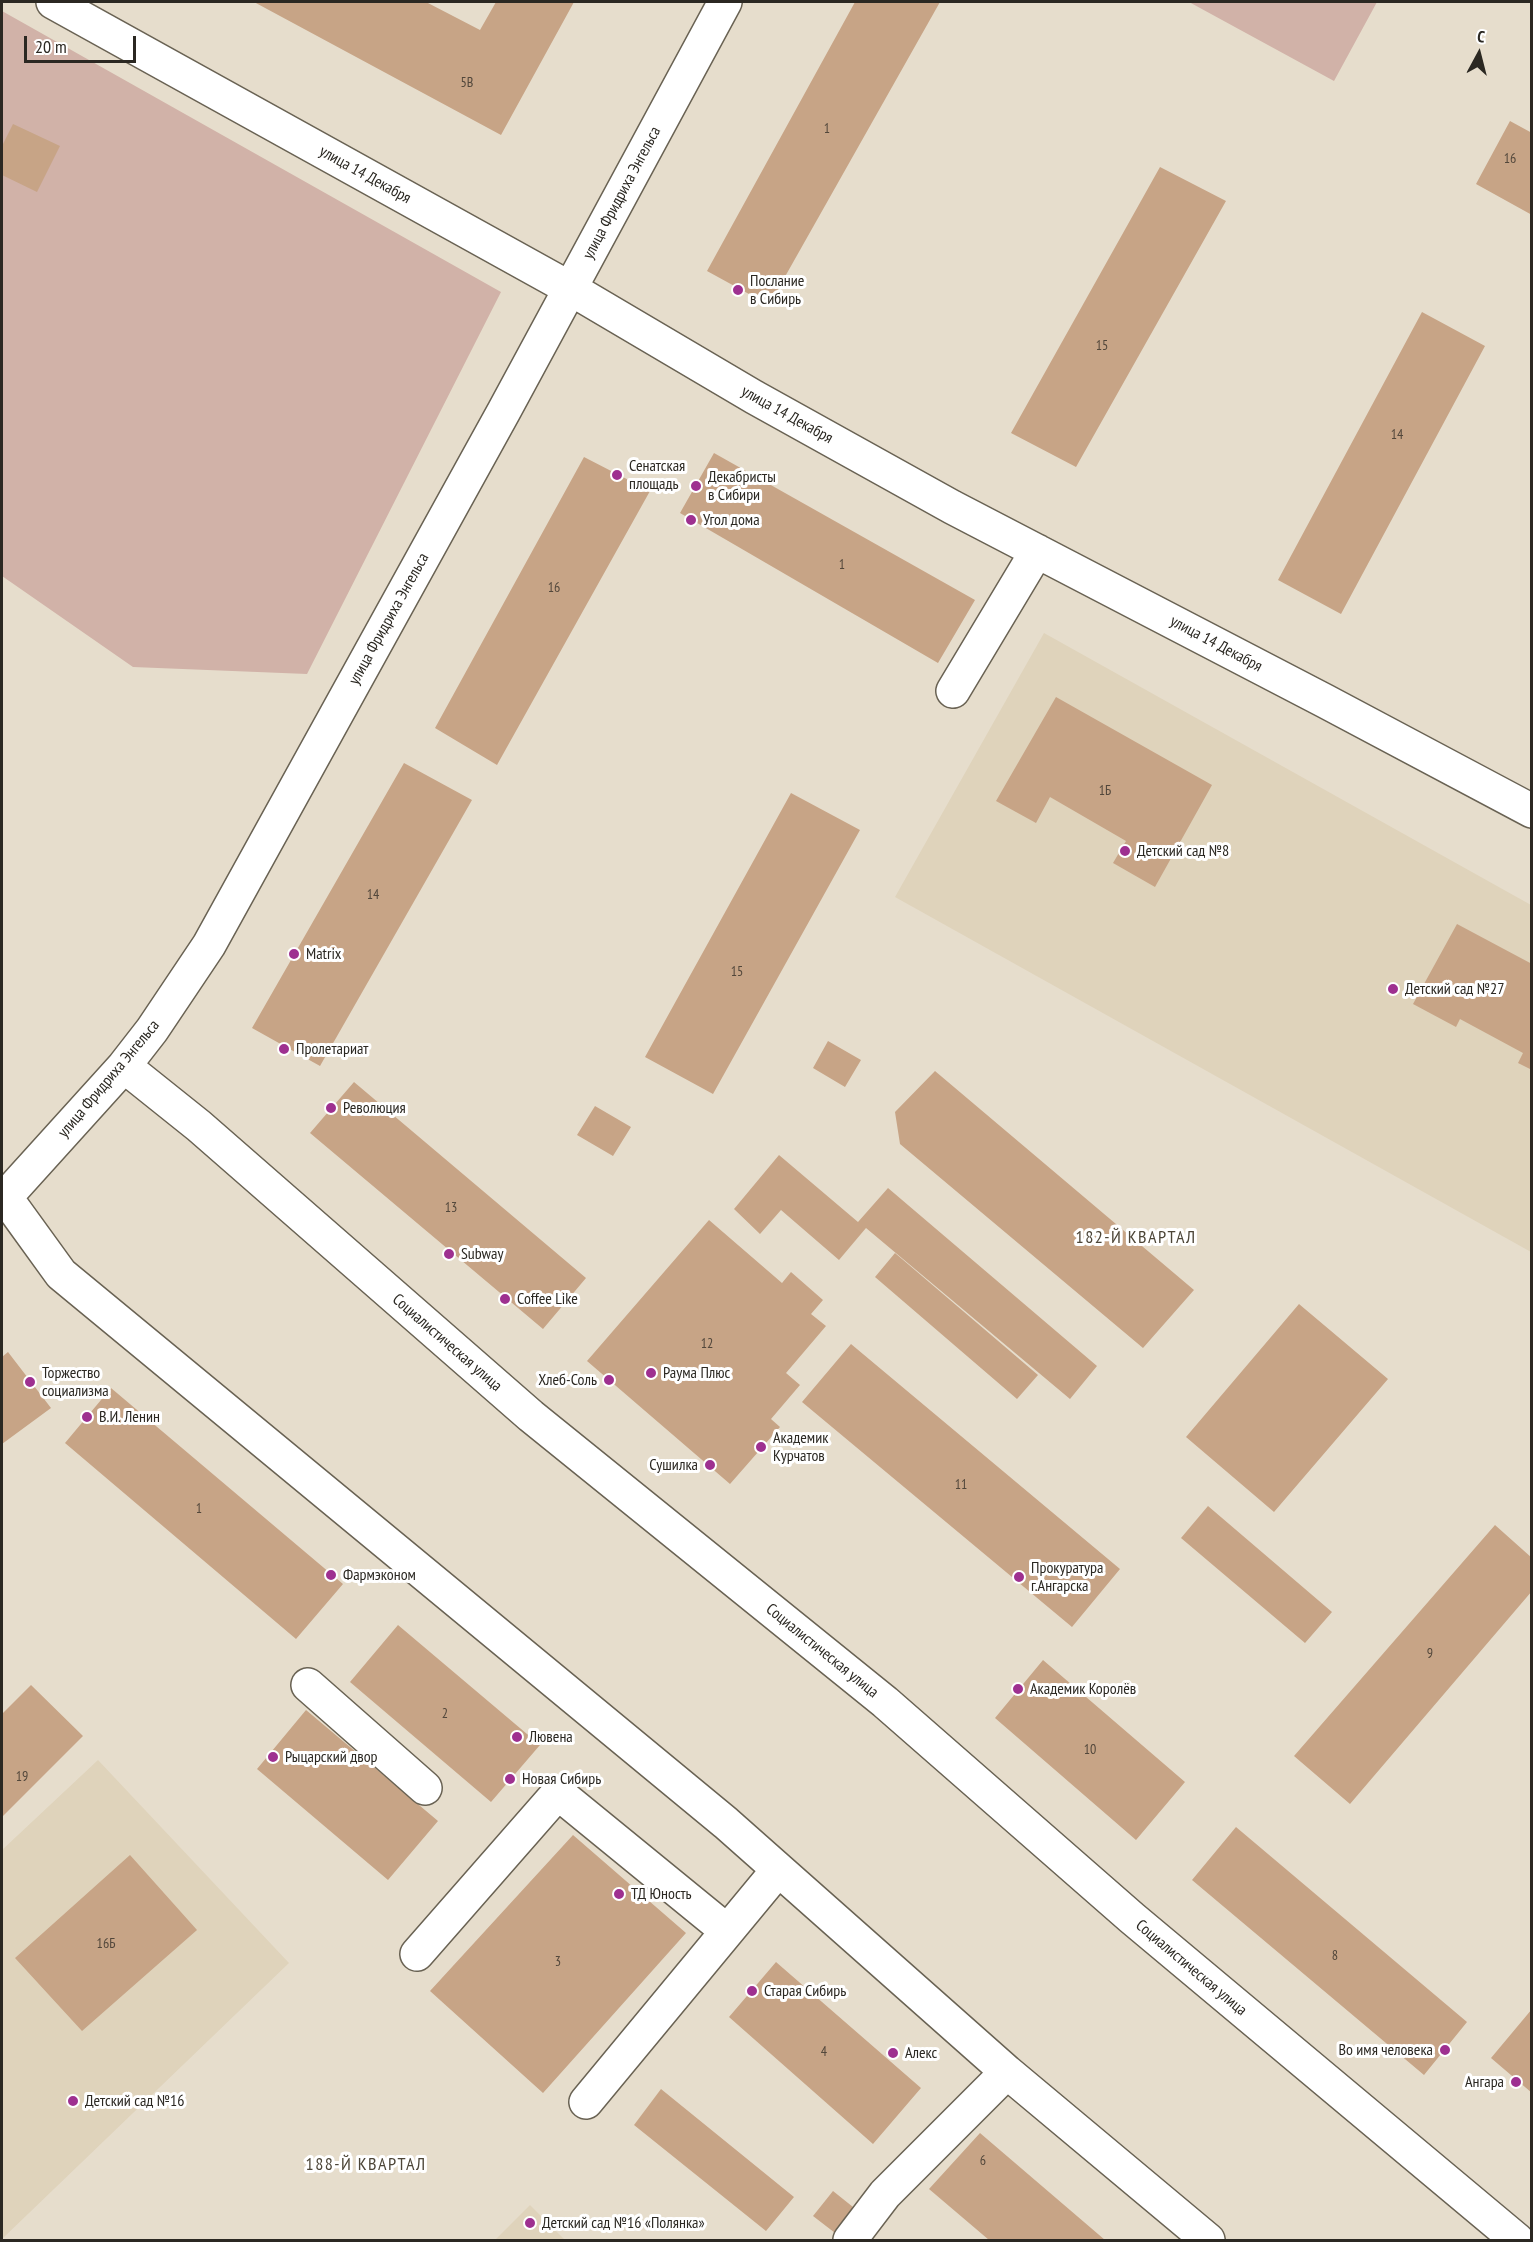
<!DOCTYPE html>
<meta charset="utf-8">
<style>
body{margin:0}
#map{position:relative;width:1533px;height:2242px;overflow:hidden;background:#e6ddcc;font-family:"PT Sans Narrow",sans-serif}
canvas{display:block}
.frame{position:absolute;inset:0;border:3px solid #2b2822;pointer-events:none}
.north{position:absolute;left:1449px;top:24px;width:60px;height:60px;-webkit-text-stroke:4px #fff;paint-order:stroke;rotate:7deg;font-size:16px;font-weight:700;line-height:24px;text-align:center;color:#2b2822}
.north::after{content:'';display:block;margin:auto;width:21px;height:27px;background:#2b2822;clip-path:polygon(50% 0,100% 100%,50% 72%,0 100%)}
.scale{position:absolute;left:24px;top:36px;width:112px;height:27px;box-sizing:border-box;border:3px solid #2b2822;border-top:0;padding-left:8px;font-size:18px;line-height:21px;white-space:nowrap;color:#2b2822;-webkit-text-stroke:4px #fff;paint-order:stroke}
</style>
<div id="map">
<canvas width="1533" height="2242"></canvas>
<div class="frame"></div>
<div class="north">С</div>
<div class="scale">20 m</div>
</div>
<script>
const ctx = document.querySelector('canvas').getContext('2d');
ctx.lineJoin = 'round';
function fillPath(path, color) { ctx.fillStyle = color; ctx.fill(path, 'evenodd'); }
const poly = rows => new Path2D(rows.map(r => 'M' + r).join(''));
function strokePath(path, color, width, dash) { ctx.strokeStyle = color; ctx.lineWidth = width; ctx.lineCap = dash ? 'butt' : 'round'; ctx.setLineDash(dash || []); ctx.stroke(path); }
function write(font, color, halo, rows, align = 'center') {
  ctx.font = font + ' "PT Sans Narrow",sans-serif'; ctx.lineWidth = 6; ctx.setLineDash([]); ctx.textBaseline = 'middle'; ctx.strokeStyle = halo; ctx.fillStyle = color; for (const [text, x, y, turn = 0] of rows) {
    ctx.save(); ctx.translate(x, y); ctx.rotate((+turn || 0) * Math.PI / 180); ctx.textAlign = isNaN(turn) ? turn : align; if (halo) ctx.strokeText(text, 0, 0); ctx.fillText(text, 0, 0); ctx.restore();
  }
}
fillPath(poly([
 [1044,633,1531,905,1531,1252,895,897],
 [98,1760,289,1963,2,2239,2,1850],
 [530,2205,565,2240,495,2240]
]), '#dfd3bb');
fillPath(poly([
 [1189,2,1377,2,1334,81],
 [2,11,501,292,307,674,133,667,2,576]
]), '#d1b2a8');
fillPath(poly([
 [254,2,426,2,480,30,496,2,574,2,501,135],
 [855,2,940,2,769,305,707,271],
 [1510,121,1532,133,1532,215,1476,184],
 [13,124,60,146,37,192,2,175,2,146],
 [1160,167,1226,201,1076,467,1011,433],
 [1422,312,1485,346,1341,614,1278,580],
 [714,453,975,600,938,663,680,513],
 [584,457,650,491,497,765,435,728],
 [1056,697,1212,785,1155,887,1113,863,1126,841,1050,797,1036,823,996,801],
 [404,763,472,800,320,1066,252,1028],
 [791,793,860,830,713,1094,645,1057],
 [1457,924,1532,964,1532,1070,1518,1063,1523,1053,1460,1019,1456,1027,1413,1004],
 [828,1041,861,1060,845,1087,813,1068],
 [935,1071,1194,1290,1143,1348,900,1144,895,1112],
 [354,1082,586,1278,543,1329,310,1133],
 [595,1106,631,1127,613,1156,577,1135],
 [779,1155,858,1222,888,1188,1097,1366,1070,1399,866,1228,839,1260,781,1210,760,1234,734,1209],
 [709,1220,782,1283,791,1272,823,1300,811,1314,826,1326,786,1373,800,1385,771,1419,780,1427,730,1484,587,1361],
 [895,1253,1038,1375,1017,1399,875,1277],
 [1299,1304,1388,1379,1274,1512,1186,1437],
 [851,1344,1120,1569,1072,1627,802,1402],
 [8,1352,51,1408,2,1444,2,1357],
 [111,1388,343,1584,296,1639,65,1443],
 [1208,1506,1332,1612,1305,1643,1181,1538],
 [1495,1525,1532,1558,1532,1591,1350,1804,1294,1756],
 [398,1625,540,1745,491,1802,350,1682],
 [1043,1660,1185,1782,1136,1840,995,1718],
 [31,1685,83,1736,2,1817,2,1714],
 [306,1710,438,1821,388,1880,257,1769],
 [1236,1827,1467,2022,1424,2075,1192,1880],
 [573,1835,686,1933,543,2093,430,1991],
 [130,1855,197,1930,82,2031,15,1958],
 [776,1962,921,2088,873,2144,729,2017],
 [1532,2009,1532,2093,1491,2058],
 [661,2089,794,2197,766,2231,634,2125],
 [980,2133,1105,2240,989,2240,929,2189],
 [833,2191,858,2211,839,2236,813,2216]
]), '#c7a486');
const minor = poly([
 [53,2,571,289,754,397,952,507,1325,701,1532,811],
 [953,691,1037,551],
 [124,1066,199,1126,531,1416,885,1702,1132,1918,1517,2240],
 [6,1198,61,1274,726,1823,1007,2072,1208,2240],
 [2,1201,124,1066,152,1030,209,945,504,411,725,2],
 [308,1685,425,1788],
 [417,1954,558,1793,727,1931],
 [586,2102,778,1870],
 [850,2240,885,2194,1007,2072]
]);
strokePath(minor, '#696253', 36);
strokePath(minor, '#fff', 33);
for (const [x, y, r, color] of [
 [738,290,6,"#9e3090"],
 [617,475,6,"#9e3090"],
 [696,486,6,"#9e3090"],
 [691,520,6,"#9e3090"],
 [1125,851,6,"#9e3090"],
 [294,954,6,"#9e3090"],
 [1393,989,6,"#9e3090"],
 [284,1049,6,"#9e3090"],
 [331,1108,6,"#9e3090"],
 [449,1254,6,"#9e3090"],
 [505,1299,6,"#9e3090"],
 [651,1373,6,"#9e3090"],
 [609,1380,6,"#9e3090"],
 [30,1382,6,"#9e3090"],
 [87,1417,6,"#9e3090"],
 [761,1447,6,"#9e3090"],
 [710,1465,6,"#9e3090"],
 [331,1575,6,"#9e3090"],
 [1019,1577,6,"#9e3090"],
 [1018,1689,6,"#9e3090"],
 [517,1737,6,"#9e3090"],
 [273,1757,6,"#9e3090"],
 [510,1779,6,"#9e3090"],
 [619,1894,6,"#9e3090"],
 [752,1991,6,"#9e3090"],
 [1445,2050,6,"#9e3090"],
 [893,2053,6,"#9e3090"],
 [1516,2082,6,"#9e3090"],
 [73,2101,6,"#9e3090"],
 [530,2223,6,"#9e3090"]
]) { const dot = new Path2D(); dot.arc(x, y, r, 0, 2 * Math.PI); ctx.fillStyle = color; ctx.fill(dot); strokePath(dot, '#fff', 2); }
write('14px', '#52473b', null, [
 ["5В",467,83],
 ["1",827,129],
 ["16",1510,159],
 ["15",1102,346],
 ["14",1397,435],
 ["1",842,565],
 ["16",554,588],
 ["1Б",1105,791],
 ["14",373,895],
 ["15",737,972],
 ["13",451,1208],
 ["12",707,1344],
 ["11",961,1485],
 ["1",199,1509],
 ["9",1430,1654],
 ["2",445,1714],
 ["10",1090,1750],
 ["19",22,1777],
 ["16Б",106,1944],
 ["8",1335,1956],
 ["3",558,1962],
 ["4",824,2052],
 ["6",983,2161]
]);
write('16px', '#2b2822', '#fff', [
 ["улица 14 Декабря",365,175,29],
 ["улица Фридриха Энгельса",622,193,-62],
 ["улица 14 Декабря",787,415,29],
 ["улица Фридриха Энгельса",389,619,-61],
 ["улица 14 Декабря",1216,644,28],
 ["улица Фридриха Энгельса",109,1079,-50],
 ["Социалистическая улица",447,1343,41],
 ["Социалистическая улица",822,1651,39],
 ["Социалистическая улица",1191,1968,40]
]);
write('16px', '#2b2822', '#fff', [
 ["Послание",750,281],
 ["в Сибирь",750,299],
 ["Сенатская",629,466],
 ["площадь",629,484],
 ["Декабристы",708,477],
 ["в Сибири",708,495],
 ["Угол дома",703,520],
 ["Детский сад №8",1137,851],
 ["Matrix",306,954],
 ["Детский сад №27",1405,989],
 ["Пролетариат",296,1049],
 ["Революция",343,1108],
 ["Subway",461,1254],
 ["Coffee Like",517,1299],
 ["Торжество",42,1373],
 ["социализма",42,1391],
 ["Раума Плюс",663,1373],
 ["Хлеб-Соль",597,1380,"right"],
 ["В.И. Ленин",99,1417],
 ["Академик",773,1438],
 ["Курчатов",773,1456],
 ["Сушилка",698,1465,"right"],
 ["Прокуратура",1031,1568],
 ["г.Ангарска",1031,1586],
 ["Фармэконом",343,1575],
 ["Академик Королёв",1030,1689],
 ["Лювена",529,1737],
 ["Рыцарский двор",285,1757],
 ["Новая Сибирь",522,1779],
 ["ТД Юность",631,1894],
 ["Старая Сибирь",764,1991],
 ["Во имя человека",1433,2050,"right"],
 ["Алекс",905,2053],
 ["Ангара",1504,2082,"right"],
 ["Детский сад №16",85,2101],
 ["Детский сад №16 «Полянка»",542,2223]
], 'left');
ctx.letterSpacing = '1.5px';
write('18px', '#4c4537', '#fff', [
 ["182-Й КВАРТАЛ",1136,1238],
 ["188-Й КВАРТАЛ",366,2165]
]);
ctx.letterSpacing = '0px';
</script>
